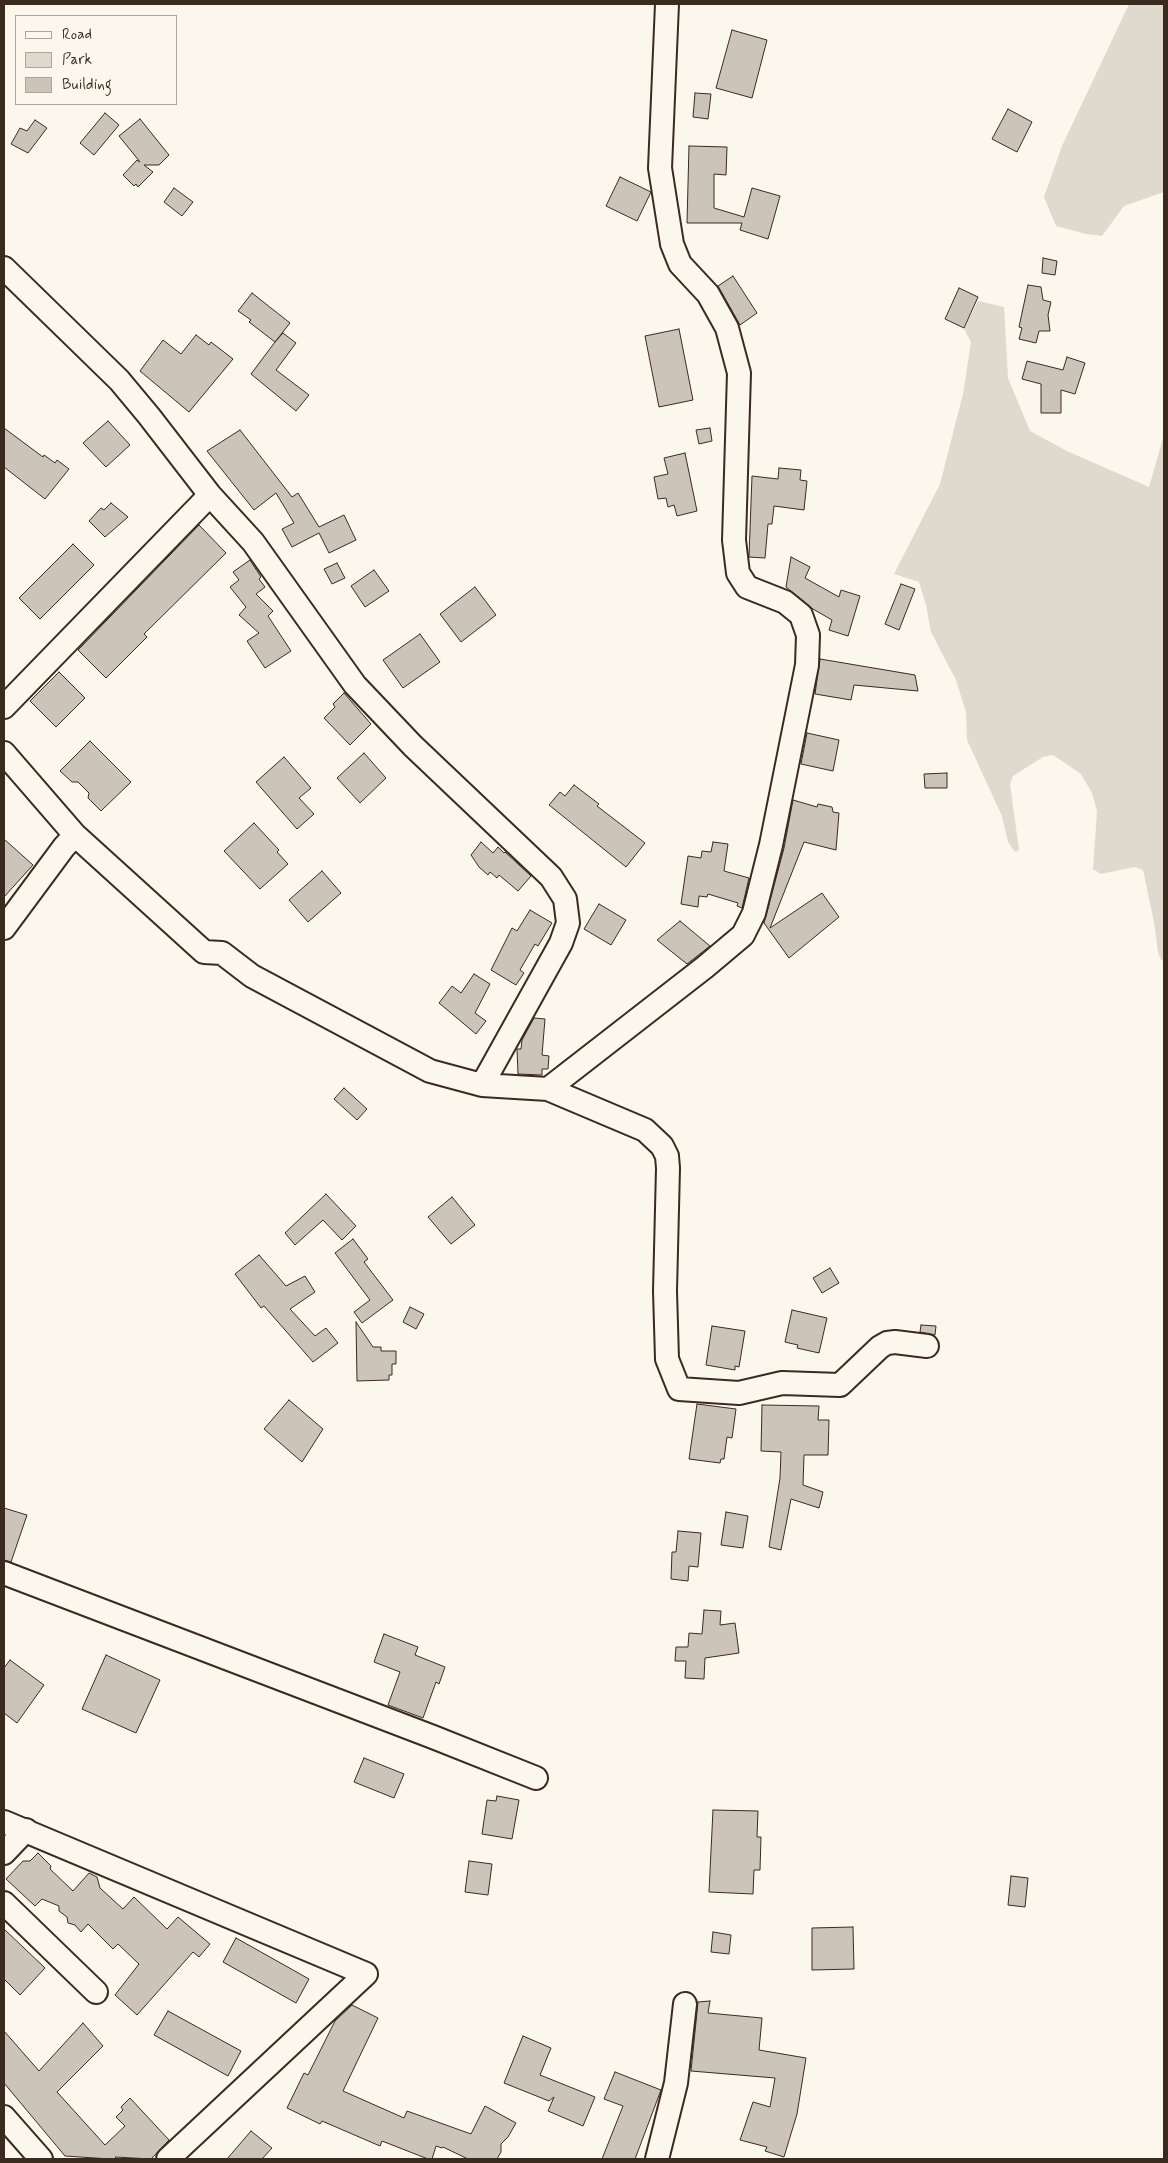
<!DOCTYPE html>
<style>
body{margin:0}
#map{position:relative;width:1168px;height:2163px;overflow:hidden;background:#fbf7ec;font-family:Mynerve,sans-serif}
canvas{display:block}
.frame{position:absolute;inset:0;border:5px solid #3b2a1e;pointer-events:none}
.legend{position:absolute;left:15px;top:15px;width:162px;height:90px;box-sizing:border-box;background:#fbf7ec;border:1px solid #aea59a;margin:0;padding:6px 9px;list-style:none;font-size:15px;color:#3b2a1e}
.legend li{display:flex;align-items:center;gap:10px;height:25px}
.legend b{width:25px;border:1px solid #aea59a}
</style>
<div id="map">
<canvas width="1168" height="2163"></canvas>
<div class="frame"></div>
<ul class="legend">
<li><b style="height:6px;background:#fbf7ec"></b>Road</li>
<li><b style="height:14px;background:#dfd9ce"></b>Park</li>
<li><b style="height:14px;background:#ccc4b9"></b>Building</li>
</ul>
</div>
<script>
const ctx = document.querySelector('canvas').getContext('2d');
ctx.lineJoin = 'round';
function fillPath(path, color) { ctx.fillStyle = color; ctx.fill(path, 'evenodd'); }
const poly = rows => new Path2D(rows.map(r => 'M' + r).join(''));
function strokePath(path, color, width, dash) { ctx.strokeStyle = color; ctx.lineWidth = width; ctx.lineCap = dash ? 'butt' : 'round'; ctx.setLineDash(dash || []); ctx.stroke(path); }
fillPath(poly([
 [1129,4,1164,4,1164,192,1124,206,1102,236,1086,234,1056,226,1044,197,1062,146],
 [978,301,1004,307,1008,378,1030,431,1067,451,1149,487,1164,435,1164,961,1161,960,1158,952,1154,922,1143,870,1135,867,1101,874,1093,869,1097,811,1092,793,1081,774,1053,755,1043,757,1013,776,1010,784,1019,850,1015,852,1008,842,1002,816,967,740,966,712,956,680,931,632,926,605,919,582,894,574,940,484,963,394,971,342,964,329]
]), '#dfd9ce');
const building = poly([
 [732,30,767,40,752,98,716,88,732,30],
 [695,93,711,94,708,119,693,117,695,93],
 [1008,109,1032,122,1017,152,992,139,1008,109],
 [105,113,119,125,94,155,80,143,105,113],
 [140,119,169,155,159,165,144,165,153,172,138,187,136,184,134,186,123,175,137,160,140,162,119,136,140,119],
 [35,120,47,128,28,153,11,144,20,128,27,131,35,120],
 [689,146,727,147,726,175,714,174,714,208,744,217,752,188,780,196,768,239,740,230,742,223,687,223,689,146],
 [620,177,651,192,637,221,606,206,620,177],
 [174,188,193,202,182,216,164,202,174,188],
 [1043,258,1057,261,1055,275,1042,273,1043,258],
 [733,276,757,313,740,325,718,286,733,276],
 [1028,285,1041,287,1043,300,1051,302,1048,315,1050,331,1039,331,1036,343,1019,339,1022,328,1019,327,1028,285],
 [959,288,978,297,964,328,945,319,959,288],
 [252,293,290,323,275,342,283,333,296,343,276,370,309,395,296,411,251,374,275,342,249,322,251,320,238,311,252,293],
 [679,329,693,400,659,407,645,336,679,329],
 [196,335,209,345,211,342,233,359,189,412,140,371,163,340,181,354,196,335],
 [1067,357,1085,363,1075,394,1061,390,1061,413,1041,413,1041,384,1022,379,1027,361,1063,370,1067,357],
 [108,421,130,445,106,467,83,443,108,421],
 [4,428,43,457,44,455,55,463,57,460,69,469,45,499,4,467,4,428],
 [710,428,712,441,699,444,696,430,710,428],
 [240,430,292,497,298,493,319,527,344,515,356,540,329,553,319,533,292,547,282,529,294,523,276,493,254,510,207,451,240,430],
 [685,453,697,511,677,516,674,505,668,507,666,498,658,499,654,477,668,474,664,458,685,453],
 [779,468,801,470,800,480,807,481,804,510,774,506,772,524,768,524,765,558,749,557,752,476,778,479,779,468],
 [111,503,128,517,105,537,89,521,101,508,104,510,111,503],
 [199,525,226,553,144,634,147,637,106,678,78,650,199,525],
 [73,544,94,565,40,619,19,598,73,544],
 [791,557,810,567,805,578,839,597,841,590,860,596,848,636,829,630,832,620,813,609,786,587,791,557],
 [250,560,261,577,259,579,265,587,256,594,273,611,268,616,291,651,265,668,247,641,259,633,239,615,246,607,230,587,239,580,233,572,250,560],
 [337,563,345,578,332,584,324,569,337,563],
 [374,570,389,591,365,607,351,586,374,570],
 [901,584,915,589,899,630,885,624,901,584],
 [475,587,496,615,461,642,440,614,475,587],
 [420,634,440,662,403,688,383,660,420,634],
 [820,659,915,675,918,691,854,685,851,700,815,694,820,659],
 [59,672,85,698,56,727,30,701,59,672],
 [344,693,371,724,350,745,324,718,335,707,333,704,344,693],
 [807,733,839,740,833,771,801,764,807,733],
 [90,741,131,782,101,811,88,798,89,793,78,782,72,782,60,771,90,741],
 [364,753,386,778,360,803,337,778,364,753],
 [284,757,311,788,299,798,314,814,297,829,256,782,284,757],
 [947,773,947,788,925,788,924,774,947,773],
 [574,785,599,804,597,806,645,843,626,867,549,805,560,792,565,796,574,785],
 [793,800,817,807,818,804,832,807,833,812,839,813,836,850,804,842,770,928,822,893,839,917,789,958,764,923,784,848,793,800],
 [254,823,279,850,277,852,288,864,260,889,224,851,254,823],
 [4,839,33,865,4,897,4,839],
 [481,842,493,853,498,847,504,853,505,852,531,876,518,891,499,875,497,878,490,872,488,875,479,867,471,855,481,842],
 [713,842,728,844,724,871,749,878,742,908,737,906,738,903,708,894,707,897,699,896,698,907,681,904,688,856,701,858,702,851,711,852,713,842],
 [322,871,341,893,308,922,289,900,322,871],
 [599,904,626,920,611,945,584,929,599,904],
 [530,910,552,923,538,946,535,944,520,970,524,973,516,985,491,970,512,928,517,931,530,910],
 [680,921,710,946,687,964,657,940,680,921],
 [474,974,490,984,475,1013,486,1021,476,1034,439,1003,452,986,461,993,474,974],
 [534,1018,545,1019,542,1055,549,1056,548,1069,542,1069,542,1075,518,1074,517,1049,521,1049,522,1040,534,1018],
 [344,1088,367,1109,357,1120,334,1099,344,1088],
 [326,1194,356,1226,342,1240,323,1220,295,1245,285,1233,326,1194],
 [452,1197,475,1225,451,1244,428,1217,452,1197],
 [353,1239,368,1259,364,1262,393,1300,362,1323,354,1312,370,1300,335,1253,353,1239],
 [259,1255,286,1286,305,1276,315,1292,290,1309,315,1336,326,1328,338,1343,313,1362,264,1306,261,1308,235,1274,259,1255],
 [830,1268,839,1283,822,1293,813,1278,830,1268],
 [410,1307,424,1314,416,1329,403,1322,410,1307],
 [792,1310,827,1318,819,1353,797,1348,798,1345,785,1342,792,1310],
 [356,1322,373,1347,381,1347,381,1351,396,1351,396,1364,392,1364,392,1375,389,1375,389,1380,357,1381,356,1322],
 [921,1325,936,1326,935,1335,920,1332,921,1325],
 [712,1326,745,1331,739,1367,735,1366,735,1370,706,1365,712,1326],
 [289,1400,323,1429,302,1462,264,1429,289,1400],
 [697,1404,736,1409,732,1438,727,1437,724,1459,721,1459,720,1463,689,1459,697,1404],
 [762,1405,819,1406,818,1420,829,1420,828,1455,804,1455,803,1485,823,1492,819,1508,791,1499,781,1550,769,1547,780,1478,781,1452,761,1451,762,1405],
 [4,1508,27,1515,11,1562,4,1560,4,1508],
 [726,1512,748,1516,743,1548,721,1545,726,1512],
 [678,1531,701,1533,698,1567,689,1566,688,1581,671,1579,672,1552,676,1552,678,1531],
 [704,1610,721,1611,720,1625,735,1623,739,1653,705,1658,704,1679,685,1678,686,1661,675,1661,676,1647,688,1647,689,1633,702,1634,704,1610],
 [384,1634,418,1647,415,1655,445,1667,439,1684,436,1682,423,1718,388,1705,400,1672,374,1662,384,1634],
 [106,1655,160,1680,136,1733,82,1709,106,1655],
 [10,1660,44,1685,17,1723,4,1713,4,1668,10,1660],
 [364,1758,404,1774,394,1798,354,1782,364,1758],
 [497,1796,519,1800,512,1839,482,1834,487,1800,496,1801,497,1796],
 [713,1810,758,1811,757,1837,761,1837,760,1870,754,1870,753,1894,709,1892,713,1810],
 [38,1853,51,1866,50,1869,73,1891,89,1873,97,1877,100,1888,123,1909,134,1897,167,1929,178,1917,210,1944,199,1957,193,1952,137,2015,115,1995,139,1964,118,1944,113,1949,88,1924,81,1932,75,1925,68,1923,67,1917,59,1911,59,1906,42,1899,35,1906,6,1879,23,1861,30,1861,38,1853],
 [469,1861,492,1864,488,1895,465,1892,469,1861],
 [1011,1876,1028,1878,1025,1907,1008,1905,1011,1876],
 [853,1927,854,1969,812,1970,812,1928,853,1927],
 [4,1929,45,1968,20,1995,4,1979,4,1929],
 [713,1932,731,1935,729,1954,711,1952,713,1932],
 [236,1938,309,1979,296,2003,223,1962,236,1938],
 [710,2001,708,2013,762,2018,759,2050,806,2058,797,2114,784,2157,765,2151,767,2147,740,2140,753,2102,770,2107,775,2078,691,2071,698,2002,710,2001],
 [352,2005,378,2018,343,2091,404,2118,407,2111,471,2134,485,2106,516,2123,508,2137,501,2144,501,2152,497,2159,468,2159,443,2147,442,2148,436,2146,432,2159,428,2159,382,2141,380,2146,322,2121,320,2124,287,2108,304,2073,308,2075,335,2021,352,2005],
 [168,2011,241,2051,228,2076,154,2035,168,2011],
 [83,2023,103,2046,57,2092,105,2145,125,2126,116,2117,123,2110,121,2107,130,2098,169,2140,151,2159,115,2157,117,2159,110,2159,65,2156,4,2083,4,2031,39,2071,83,2023],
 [523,2036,551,2048,540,2075,595,2097,583,2126,548,2111,554,2097,549,2101,504,2083,523,2036],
 [615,2072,661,2090,635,2159,602,2159,623,2106,604,2099,615,2072],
 [251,2131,272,2148,262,2159,227,2159,251,2131]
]);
fillPath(building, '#ccc4b9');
strokePath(building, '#3b2a1e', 1);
const minor = poly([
 [4,268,119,380,149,416,210,495,253,542,355,685,413,746,551,877,565,899,568,923,561,943,482,1085],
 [4,707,210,495],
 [4,753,75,835,204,952,222,953,252,976,430,1071,482,1085,548,1089,705,967,743,935,754,913,771,845,807,665,808,635,801,615,785,602,747,587,738,573,734,540,739,373,727,328,708,294,680,264,672,244,660,168,667,4],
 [4,928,64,847,75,835],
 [548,1089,645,1130,662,1146,667,1156,668,1168,665,1291,667,1359,679,1389,739,1393,782,1383,840,1385,880,1347,887,1343,895,1342,927,1346],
 [4,1573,433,1737,536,1778],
 [4,1822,366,1974,168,2159],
 [4,1853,26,1830],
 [4,1903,96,1992],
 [4,2117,41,2159],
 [657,2159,676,2083,685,2004]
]);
strokePath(minor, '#3b2a1e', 26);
strokePath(minor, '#fbf7ec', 22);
</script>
